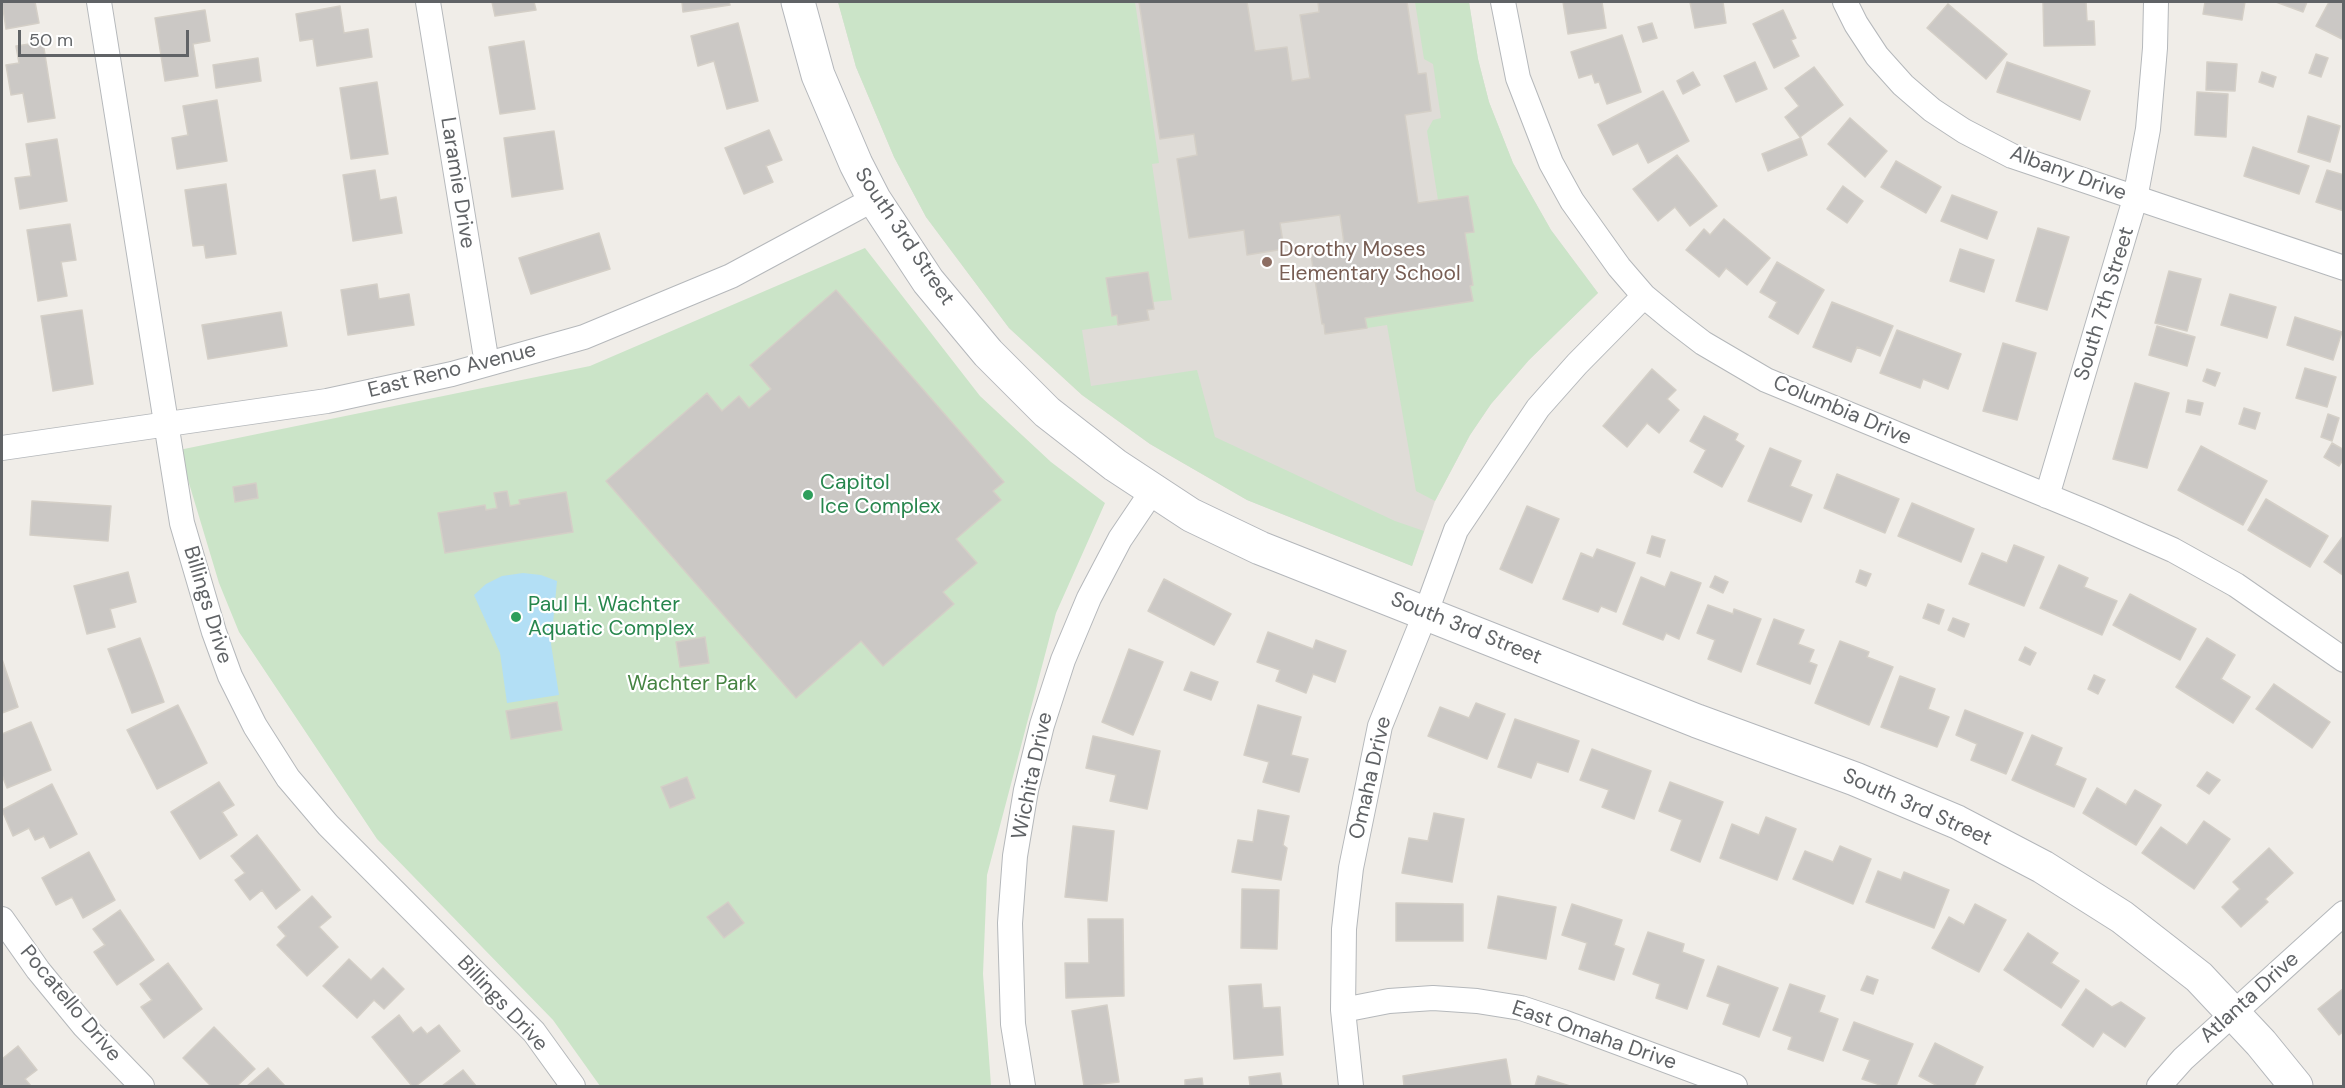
<!DOCTYPE html>
<style>
body{margin:0}
#map{position:relative;width:2345px;height:1088px;overflow:hidden;background:#f0ede8;font-family:"DM Sans",sans-serif}
canvas{display:block}
.frame{position:absolute;inset:0;border:3px solid #606366;pointer-events:none}
.scale{position:absolute;left:18px;top:30px;width:171px;height:27px;box-sizing:border-box;border:3px solid #606366;border-top:0;padding-left:8px;font-size:18px;line-height:21px;white-space:nowrap;color:#606366;-webkit-text-stroke:4px #fff;paint-order:stroke}
</style>
<div id="map">
<canvas width="2345" height="1088"></canvas>
<div class="frame"></div>
<div class="scale">50 m</div>
</div>
<script>
const ctx = document.querySelector('canvas').getContext('2d');
ctx.lineJoin = 'round';
function fillPath(path, color) { ctx.fillStyle = color; ctx.fill(path, 'evenodd'); }
const poly = rows => new Path2D(rows.map(r => 'M' + r).join(''));
function strokePath(path, color, width, dash) { ctx.strokeStyle = color; ctx.lineWidth = width; ctx.lineCap = dash ? 'butt' : 'round'; ctx.setLineDash(dash || []); ctx.stroke(path); }
function write(font, color, halo, rows, align = 'center') {
  ctx.font = font + ' "DM Sans",sans-serif'; ctx.lineWidth = 4.5; ctx.setLineDash([]); ctx.textBaseline = 'middle'; ctx.strokeStyle = halo; ctx.fillStyle = color; for (const [text, x, y, turn = 0] of rows) {
    ctx.save(); ctx.translate(x, y); ctx.rotate((+turn || 0) * Math.PI / 180); ctx.textAlign = isNaN(turn) ? turn : align; if (halo) ctx.strokeText(text, 0, 0); ctx.fillText(text, 0, 0); ctx.restore();
  }
}
fillPath(poly([
 [838,2,1469,2,1478,59,1489,102,1513,163,1551,230,1598,293,1529,360,1491,404,1470,435,1435,501,1412,566,1247,500,1150,444,1082,395,1009,328,926,217,894,157,856,67]
]), '#dfdcd7');
fillPath(poly([
 [838,2,1135,2,1159,163,1152,164,1172,300,1153,302,1154,309,1147,310,1149,320,1082,330,1091,386,1197,370,1215,437,1395,521,1424,531,1412,566,1247,500,1150,444,1082,395,1009,328,926,217,894,157,856,67],
 [1415,2,1469,2,1478,59,1489,102,1513,163,1551,230,1598,293,1529,360,1491,404,1470,435,1435,501,1416,491,1387,325,1367,328,1365,318,1473,301,1470,286,1473,285,1465,233,1474,232,1468,196,1438,200,1427,131,1433,120,1441,118,1433,64,1424,59],
 [865,248,980,396,1051,462,1105,503,1056,613,987,875,983,974,991,1086,600,1086,553,1020,377,839,239,632,219,583,179,450,590,366]
]), '#cbe4c8');
fillPath(poly([
 [523,573,541,575,557,581,551,644,559,695,507,703,500,653,474,595,486,584,502,576]
]), '#b3dff5');
const building = poly([
 [2,2,35,2,39,23,6,29,2,2],
 [492,2,534,2,536,10,495,16,492,2],
 [682,2,729,2,730,5,683,12,682,2],
 [1139,2,1247,2,1255,51,1287,47,1292,81,1310,78,1300,15,1319,12,1318,2,1407,2,1418,74,1426,73,1431,111,1405,115,1418,203,1468,196,1474,232,1465,233,1473,285,1470,286,1473,301,1365,318,1367,328,1325,334,1324,324,1322,324,1311,255,1345,250,1340,215,1280,223,1284,249,1247,255,1244,230,1189,238,1177,159,1197,155,1194,134,1160,139,1139,2],
 [1563,2,1602,2,1606,28,1568,34,1563,2],
 [1690,2,1723,2,1726,23,1695,28,1690,2],
 [2043,2,2086,2,2087,21,2094,21,2095,45,2044,46,2043,2],
 [2205,2,2245,2,2242,20,2203,14,2205,2],
 [2276,2,2307,2,2303,12,2276,2],
 [2329,2,2344,2,2344,40,2316,26,2329,2],
 [1948,4,2007,54,1986,79,1927,28,1948,4],
 [340,6,344,33,368,29,372,57,317,66,313,39,300,41,296,14,340,6],
 [205,10,210,41,193,44,198,76,165,81,155,18,205,10],
 [1783,10,1796,38,1791,40,1799,56,1774,68,1753,24,1783,10],
 [738,23,758,101,727,109,714,61,698,66,691,36,738,23],
 [1652,23,1657,38,1643,42,1638,27,1652,23],
 [1622,35,1641,92,1607,104,1599,82,1595,83,1592,74,1579,78,1571,52,1622,35],
 [524,41,535,109,500,114,489,47,524,41],
 [43,42,55,118,28,122,23,93,11,95,6,65,19,63,16,46,43,42],
 [2316,54,2328,58,2321,77,2309,73,2316,54],
 [258,58,261,81,216,88,213,65,258,58],
 [1755,62,1767,89,1736,102,1724,76,1755,62],
 [2007,62,2090,91,2080,120,1997,92,2007,62],
 [2207,62,2237,64,2235,91,2206,90,2207,62],
 [1814,67,1843,105,1800,137,1785,117,1799,106,1785,88,1814,67],
 [1693,72,1700,85,1683,94,1677,81,1693,72],
 [2262,72,2276,77,2273,87,2259,82,2262,72],
 [377,82,388,154,351,159,340,88,377,82],
 [1663,91,1689,141,1648,163,1638,143,1613,155,1598,125,1663,91],
 [2197,92,2228,94,2226,137,2195,135,2197,92],
 [217,100,227,161,177,169,172,138,188,135,183,106,217,100],
 [2308,116,2340,126,2330,162,2298,152,2308,116],
 [1850,118,1887,151,1865,177,1828,144,1850,118],
 [769,130,782,160,766,166,773,182,744,194,725,148,769,130],
 [554,131,563,189,512,197,504,138,554,131],
 [1801,138,1807,155,1768,171,1762,154,1801,138],
 [57,139,67,201,20,209,15,178,31,176,26,144,57,139],
 [2253,147,2309,166,2299,194,2244,176,2253,147],
 [1677,155,1717,206,1690,226,1675,207,1658,221,1633,189,1677,155],
 [1896,161,1941,187,1926,213,1881,187,1896,161],
 [375,170,380,200,396,197,402,233,353,241,343,175,375,170],
 [2327,170,2344,175,2344,211,2316,202,2327,170],
 [226,184,236,254,206,258,204,245,193,246,185,190,226,184],
 [1843,186,1863,201,1847,223,1827,209,1843,186],
 [1952,195,1997,212,1987,239,1941,221,1952,195],
 [1724,219,1770,258,1747,285,1726,268,1719,277,1686,250,1704,229,1710,235,1724,219],
 [70,224,76,260,61,262,67,296,38,301,27,230,70,224],
 [2038,228,2069,237,2047,310,2016,301,2038,228],
 [599,233,610,269,531,294,519,258,599,233],
 [1960,249,1994,260,1984,292,1950,281,1960,249],
 [1777,262,1824,290,1798,334,1769,317,1777,302,1760,292,1777,262],
 [2169,271,2201,279,2187,331,2155,323,2169,271],
 [1148,272,1154,309,1147,310,1149,320,1118,325,1117,315,1112,316,1106,278,1148,272],
 [377,284,379,299,409,294,414,325,348,335,341,290,377,284],
 [836,290,1004,482,993,491,1001,500,956,539,977,563,943,592,954,604,883,666,861,641,796,698,606,481,707,393,722,411,739,396,749,408,771,389,750,365,836,290],
 [2230,294,2276,307,2267,338,2221,325,2230,294],
 [1832,302,1893,326,1880,356,1857,347,1851,362,1813,347,1832,302],
 [82,310,93,384,53,391,41,316,82,310],
 [281,312,287,346,208,359,202,325,281,312],
 [2295,317,2342,332,2333,360,2287,345,2295,317],
 [2157,326,2195,337,2187,366,2149,355,2157,326],
 [1897,330,1961,354,1948,389,1923,379,1920,388,1880,373,1897,330],
 [2003,343,2036,353,2017,420,1983,411,2003,343],
 [2305,368,2336,377,2327,407,2296,398,2305,368],
 [1652,369,1676,390,1667,399,1679,410,1659,433,1647,423,1627,447,1603,426,1652,369],
 [2207,369,2220,373,2215,386,2203,381,2207,369],
 [2135,383,2169,393,2147,468,2113,459,2135,383],
 [2188,400,2203,403,2200,415,2186,412,2188,400],
 [2244,408,2260,413,2255,429,2239,424,2244,408],
 [2328,414,2339,418,2332,441,2321,437,2328,414],
 [1704,416,1738,434,1735,440,1744,446,1722,487,1694,472,1706,450,1690,441,1704,416],
 [2332,443,2344,450,2344,458,2339,466,2324,457,2332,443],
 [2201,446,2267,481,2243,525,2178,490,2201,446],
 [1770,448,1801,461,1790,486,1812,495,1801,522,1748,501,1770,448],
 [1837,474,1899,499,1885,533,1824,508,1837,474],
 [256,483,258,498,235,502,233,487,256,483],
 [507,491,510,506,520,504,519,500,566,492,573,532,445,553,438,513,485,505,486,510,497,508,494,493,507,491],
 [2266,499,2328,536,2310,567,2248,530,2266,499],
 [32,501,111,506,108,541,30,535,32,501],
 [1912,503,1974,529,1961,562,1898,536,1912,503],
 [1527,506,1559,519,1532,583,1500,569,1527,506],
 [2344,535,2344,576,2324,562,2344,535],
 [1652,536,1665,540,1660,557,1647,553,1652,536],
 [2014,545,2044,557,2024,606,1969,584,1982,553,2007,563,2014,545],
 [1597,549,1635,563,1616,612,1601,606,1598,612,1563,599,1581,553,1593,558,1597,549],
 [2059,565,2088,578,2084,587,2117,601,2102,635,2040,608,2059,565],
 [1860,570,1871,574,1866,586,1856,582,1860,570],
 [128,572,136,602,110,609,115,627,87,634,74,586,128,572],
 [1671,572,1701,583,1679,639,1666,633,1663,640,1623,624,1641,577,1665,587,1671,572],
 [1715,576,1728,582,1723,593,1710,587,1715,576],
 [1164,579,1231,614,1214,645,1148,611,1164,579],
 [2130,594,2196,629,2180,660,2113,625,2130,594],
 [1928,604,1944,610,1939,624,1923,618,1928,604],
 [1708,605,1733,614,1734,609,1761,619,1741,672,1708,659,1715,640,1697,633,1708,605],
 [1953,618,1969,624,1964,637,1948,630,1953,618],
 [1774,619,1804,630,1798,644,1814,650,1809,662,1817,665,1810,684,1757,664,1774,619],
 [1268,632,1313,649,1316,640,1346,651,1335,682,1313,674,1306,693,1276,681,1280,670,1257,662,1268,632],
 [705,637,709,663,680,667,676,642,705,637],
 [140,638,164,702,132,713,108,649,140,638],
 [2207,638,2235,655,2221,679,2250,697,2233,723,2176,687,2207,638],
 [1840,641,1869,652,1867,657,1893,667,1869,725,1815,703,1840,641],
 [2025,647,2036,653,2030,665,2019,660,2025,647],
 [1129,649,1163,662,1133,735,1102,722,1129,649],
 [2,659,18,707,2,713,2,659],
 [1191,672,1218,682,1211,700,1184,690,1191,672],
 [2094,675,2105,680,2098,694,2088,689,2094,675],
 [1900,676,1935,689,1928,709,1949,717,1937,747,1881,727,1900,676],
 [2274,684,2330,722,2312,748,2256,709,2274,684],
 [557,702,562,730,511,739,506,711,557,702],
 [1476,703,1505,714,1487,759,1428,736,1440,707,1469,718,1476,703],
 [178,705,207,763,157,789,127,730,178,705],
 [1258,705,1301,717,1291,755,1308,759,1299,792,1263,782,1269,762,1244,755,1258,705],
 [1965,710,2023,733,2006,774,1971,760,1977,744,1956,735,1965,710],
 [1515,719,1579,741,1568,772,1537,762,1531,778,1498,767,1515,719],
 [31,722,51,770,7,788,2,775,2,734,31,722],
 [2032,735,2062,748,2055,765,2086,779,2074,807,2012,780,2032,735],
 [1093,736,1160,751,1147,809,1110,801,1116,775,1086,768,1093,736],
 [1592,749,1651,771,1634,819,1602,807,1609,790,1580,780,1592,749],
 [2207,772,2220,780,2209,794,2197,786,2207,772],
 [687,777,695,798,670,808,661,787,687,777],
 [219,782,234,805,222,812,237,835,200,859,171,812,219,782],
 [1670,782,1723,802,1700,862,1671,850,1682,820,1659,811,1670,782],
 [52,784,77,834,50,848,44,836,35,840,29,828,13,836,2,810,52,784],
 [2097,788,2126,805,2135,790,2161,805,2136,845,2083,813,2097,788],
 [1258,810,1289,816,1283,845,1287,848,1281,880,1232,872,1238,840,1253,842,1258,810],
 [1434,813,1464,819,1452,882,1402,873,1409,838,1428,841,1434,813],
 [1766,817,1796,829,1777,880,1720,858,1732,824,1759,835,1766,817],
 [2204,821,2230,839,2194,889,2142,853,2161,827,2187,845,2204,821],
 [1073,826,1114,831,1107,901,1065,897,1073,826],
 [257,835,300,890,276,909,262,890,250,900,235,880,245,873,231,856,257,835],
 [1840,846,1871,859,1853,904,1793,879,1805,851,1833,862,1840,846],
 [2269,848,2293,873,2265,899,2268,902,2241,927,2222,907,2240,889,2233,882,2269,848],
 [89,852,115,900,83,918,72,897,56,905,42,878,89,852],
 [1878,871,1901,880,1904,872,1949,890,1934,928,1866,902,1878,871],
 [1242,889,1279,890,1277,949,1241,948,1242,889],
 [312,896,331,917,319,927,338,947,307,976,277,945,286,936,278,927,312,896],
 [1498,896,1556,907,1546,959,1488,948,1498,896],
 [728,902,744,923,724,938,707,917,728,902],
 [1396,903,1463,904,1463,941,1396,941,1396,903],
 [1572,904,1622,920,1614,945,1624,949,1614,980,1579,969,1587,943,1562,935,1572,904],
 [1975,904,2006,920,1979,972,1932,948,1949,917,1964,925,1975,904],
 [120,910,154,960,117,985,94,952,105,945,93,929,120,910],
 [1088,919,1123,919,1124,996,1066,998,1065,963,1089,963,1088,919],
 [1648,932,1684,944,1682,952,1704,960,1687,1009,1656,998,1660,984,1633,974,1648,932],
 [2028,933,2058,953,2051,963,2079,981,2061,1008,2004,970,2028,933],
 [349,959,371,980,383,968,404,989,384,1009,374,1000,357,1018,323,986,349,959],
 [168,963,202,1009,164,1038,141,1007,152,1000,140,984,168,963],
 [1718,966,1778,988,1759,1037,1723,1024,1730,1004,1707,996,1718,966],
 [1867,976,1878,980,1873,994,1861,990,1867,976],
 [1261,984,1263,1008,1280,1007,1283,1055,1234,1059,1229,986,1261,984],
 [1790,984,1825,996,1819,1012,1838,1019,1823,1061,1788,1049,1792,1037,1773,1030,1790,984],
 [2344,988,2344,1031,2339,1035,2318,1009,2344,988],
 [2086,989,2112,1007,2121,1002,2145,1018,2125,1047,2103,1032,2093,1047,2062,1025,2086,989],
 [1107,1005,1119,1082,1084,1086,1072,1011,1107,1005],
 [399,1015,413,1033,421,1027,427,1034,439,1025,460,1051,416,1086,412,1086,372,1037,399,1015],
 [1854,1022,1913,1044,1896,1086,1883,1086,1862,1079,1870,1060,1843,1050,1854,1022],
 [214,1027,255,1069,237,1086,211,1086,183,1058,214,1027],
 [1935,1043,1983,1067,1974,1086,1935,1086,1936,1085,1919,1076,1935,1043],
 [18,1046,37,1070,25,1079,31,1086,2,1086,2,1059,18,1046],
 [1506,1059,1511,1086,1404,1086,1403,1076,1506,1059],
 [268,1068,285,1086,247,1086,268,1068],
 [463,1070,476,1086,442,1086,463,1070],
 [1280,1073,1282,1086,1250,1086,1249,1077,1280,1073],
 [1538,1076,1570,1086,1535,1086,1538,1076],
 [1202,1078,1203,1086,1185,1086,1185,1080,1202,1078]
]);
fillPath(building, '#cbc8c5');
strokePath(building, '#d4cfc7', 1.5);
const street = poly([
 [99,2,182,523,214,632,230,676,255,726,288,778,328,825,534,1032,573,1086],
 [428,2,487,364],
 [1503,2,1518,78,1551,163,1572,201,1619,267,1644,296,1673,320,1703,343,1766,380,2096,516,2173,550,2236,585,2344,660],
 [1845,2,1856,24,1877,56,1903,85,1932,110,1964,131,2012,156,2344,268],
 [2,448,327,401,452,374,584,337,731,276,874,199],
 [2047,496,2135,199,2148,129,2155,48,2156,2],
 [2,919,38,970,84,1026,142,1086],
 [1343,1010,1389,1001,1433,998,1477,1001,1521,1008,1563,1022,1735,1086],
 [1023,1086,1013,1024,1010,923,1015,856,1026,790,1042,725,1063,660,1089,598,1120,539,1153,490],
 [1351,1086,1343,1010,1344,929,1351,868,1380,726,1426,612,1456,530,1538,408,1577,364,1644,296],
 [2159,1086,2183,1059,2344,913]
]);
const secondary = poly([
 [798,2,818,75,856,164,874,199,928,281,988,353,1047,412,1115,465,1191,515,1260,548,1697,721,1855,779,1957,822,2043,867,2122,917,2199,977,2261,1043,2296,1086]
]);
strokePath(street, '#b5b8bb', 26);
strokePath(secondary, '#b4b7bb', 35);
strokePath(street, '#fff', 24);
strokePath(secondary, '#fff', 33);
for (const [x, y, r, color] of [
 [1267,262,6,"#8d6e63"],
 [808,495,6,"#2e9e5b"],
 [516,617,6,"#2e9e5b"]
]) { const dot = new Path2D(); dot.arc(x, y, r, 0, 2 * Math.PI); ctx.fillStyle = color; ctx.fill(dot); strokePath(dot, '#fff', 2); }
write('21px', '#606366', '#fff', [
 ["Albany Drive",2068,174,20],
 ["Laramie Drive",457,183,81],
 ["South 3rd Street",904,237,56],
 ["South 7th Street",2105,304,-73],
 ["East Reno Avenue",452,371,-14],
 ["Columbia Drive",1842,411,23],
 ["Billings Drive",207,605,73],
 ["South 3rd Street",1466,629,22],
 ["Wichita Drive",1033,776,-78],
 ["Omaha Drive",1371,778,-77],
 ["South 3rd Street",1917,808,24],
 ["Atlanta Drive",2250,998,-42],
 ["Pocatello Drive",70,1004,50],
 ["Billings Drive",502,1004,47],
 ["East Omaha Drive",1594,1036,19]
]);
write('21px', '#785e54', '#fff', [
 ["Dorothy Moses",1279,250],
 ["Elementary School",1279,274]
], 'left');
write('21px', '#27864d', '#fff', [
 ["Capitol",820,483],
 ["Ice Complex",820,507],
 ["Paul H. Wachter",528,605],
 ["Aquatic Complex",528,629]
], 'left');
write('21px', '#458342', '#fff', [
 ["Wachter Park",692,684]
]);
</script>
